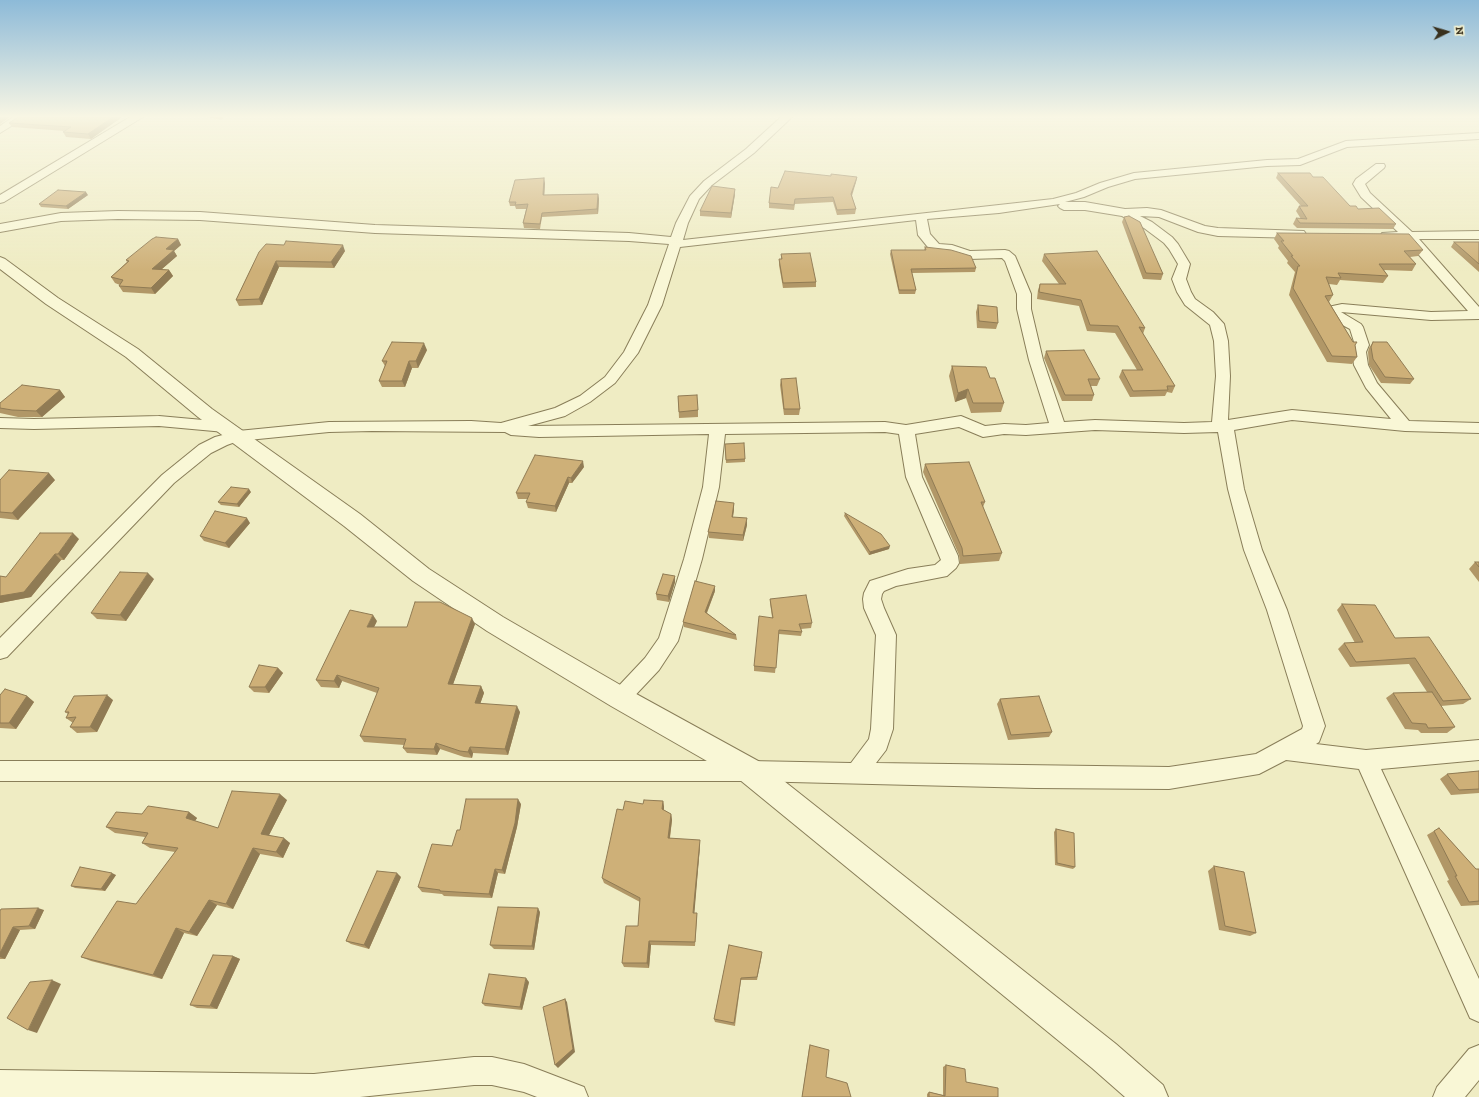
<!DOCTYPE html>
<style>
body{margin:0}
#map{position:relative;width:1479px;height:1097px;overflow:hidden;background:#efecc3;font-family:"Zilla Slab",serif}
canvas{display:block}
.north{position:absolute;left:1427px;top:12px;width:40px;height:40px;-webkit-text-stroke:3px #f6f4d3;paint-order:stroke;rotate:85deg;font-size:11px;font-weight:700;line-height:16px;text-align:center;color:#39311e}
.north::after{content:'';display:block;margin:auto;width:14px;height:18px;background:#39311e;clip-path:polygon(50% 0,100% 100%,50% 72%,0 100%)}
</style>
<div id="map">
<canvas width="1479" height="1097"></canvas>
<div class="north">N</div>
</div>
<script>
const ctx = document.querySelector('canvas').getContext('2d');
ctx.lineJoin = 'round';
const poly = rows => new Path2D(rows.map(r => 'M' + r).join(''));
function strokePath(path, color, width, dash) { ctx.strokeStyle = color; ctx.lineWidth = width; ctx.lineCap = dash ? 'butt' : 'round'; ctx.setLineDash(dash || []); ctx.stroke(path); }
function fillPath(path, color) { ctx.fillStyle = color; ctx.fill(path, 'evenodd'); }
const minor = poly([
 [13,117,26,117,0,133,0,126,13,117],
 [130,117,143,117,4,202,0,203,0,195,130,117],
 [781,117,792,117,754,153,712,185,699,199,688,223,683,240,1053,199,1076,193,1100,183,1134,173,1267,160,1298,159,1346,141,1479,133,1479,139,1347,147,1300,165,1267,166,1135,179,1108,187,1084,197,1065,202,1085,202,1125,209,1147,208,1161,210,1205,226,1218,228,1304,231,1306,234,1304,237,1300,238,1218,236,1198,232,1159,217,1140,216,1152,222,1172,237,1178,244,1190,264,1186,279,1191,292,1195,299,1213,312,1224,324,1228,341,1230,376,1228,420,1292,410,1391,419,1366,388,1354,365,1352,352,1355,345,1350,329,1331,319,1326,310,1328,307,1342,304,1431,312,1468,311,1405,239,1382,239,1380,236,1382,233,1398,232,1361,197,1353,184,1356,179,1376,164,1384,164,1385,166,1384,168,1365,184,1370,193,1412,232,1479,231,1479,239,1419,239,1479,307,1479,319,1431,320,1341,312,1361,324,1363,327,1369,345,1366,352,1368,365,1377,383,1409,421,1479,423,1479,433,1405,431,1292,420,1234,430,1244,489,1262,550,1287,610,1325,726,1319,742,1316,744,1366,750,1479,740,1479,760,1381,769,1479,979,1479,1022,1470,1018,1359,769,1286,760,1259,774,1169,789,1035,788,750,781,0,781,0,761,750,761,851,763,869,739,871,729,876,635,864,608,863,599,864,593,870,581,908,569,935,565,941,560,906,477,899,434,885,432,725,434,719,487,702,559,678,641,659,670,627,704,620,707,613,704,610,698,613,692,645,658,659,638,684,559,703,487,709,434,539,437,511,435,505,432,372,431,329,432,238,441,227,445,211,453,174,483,7,657,0,659,0,638,162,475,199,445,215,437,238,431,329,422,471,421,501,423,555,408,580,396,605,377,624,352,648,305,669,244,629,241,375,233,200,220,118,219,61,221,0,232,0,224,61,213,118,211,200,212,375,225,629,233,671,237,676,223,690,196,704,181,746,149,781,117],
 [1060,204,1058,206,1060,208,1064,210,1085,210,1122,216,1144,228,1164,243,1169,249,1178,264,1172,279,1177,292,1185,305,1210,325,1214,341,1216,376,1212,422,1184,423,1095,420,1064,422,1043,360,1031,309,1031,294,1015,256,1009,251,1005,250,970,251,952,245,939,244,930,234,927,219,999,213,1060,204],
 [916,220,918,235,931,251,950,253,969,259,1002,258,1005,261,1017,294,1017,309,1029,360,1049,423,1026,425,1004,424,985,426,961,416,906,425,885,422,528,426,565,416,590,402,615,383,638,353,662,305,680,247,916,220],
 [959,427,983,437,1004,434,1026,435,1095,430,1184,433,1218,432,1228,489,1244,550,1267,610,1303,726,1302,729,1256,754,1169,767,876,763,886,750,893,729,896,635,884,608,881,599,882,594,884,591,896,586,947,576,956,568,959,563,958,556,922,477,915,434,959,427],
 [159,416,225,422,231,423,233,427,231,431,225,432,159,426,34,429,0,428,0,418,34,419,159,416],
 [1479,1045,1479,1080,1465,1097,1433,1097,1437,1087,1469,1049,1479,1045],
 [474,1057,492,1057,524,1064,584,1087,588,1097,537,1097,524,1092,492,1085,474,1085,360,1097,0,1097,0,1070,314,1074,474,1057]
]);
const tertiary = poly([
 [0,257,5,259,58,298,138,349,212,409,360,514,429,569,503,617,629,690,760,762,1116,1044,1163,1085,1168,1097,1125,1097,1092,1068,740,780,611,706,487,631,413,581,344,526,198,417,126,357,46,304,0,269,0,257]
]);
strokePath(minor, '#897e59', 2);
strokePath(tertiary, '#897e59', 2);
fillPath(minor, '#f9f7d6');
fillPath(tertiary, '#f9f7d6');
fillPath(poly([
 [122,117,91,139,66,137,63,132,65,131,12,127,9,123],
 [207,117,224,117,221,120],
 [1278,173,1313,177,1350,206,1358,209,1396,224,1393,229,1297,228,1293,224,1296,218,1301,219,1296,211,1299,206,1301,206,1276,178],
 [831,176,857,177,856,182,852,196,856,209,855,214,837,215,833,202,795,204,794,210,769,208,769,203,778,188],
 [545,183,544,195,598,194,599,199,598,214,542,217,540,229,524,228,523,223,526,209,516,209,515,206,510,206,509,202],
 [735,194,731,218,700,216,700,211],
 [88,195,68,209,41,207,39,204],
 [1124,217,1163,274,1161,280,1143,279,1122,222],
 [1277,233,1423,250,1418,256,1410,257,1416,264,1412,271,1384,270,1388,276,1383,283,1340,280,1337,285,1329,284,1333,295,1329,302,1355,345,1357,357,1352,364,1327,362,1289,295,1295,272,1287,263,1288,261,1278,248,1279,246,1274,239],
 [178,239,181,245,174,251,177,256,162,269,169,270,173,276,155,294,123,292,119,286,120,285,115,283,111,277,127,262,126,260],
 [1454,242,1479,242,1479,272,1451,247],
 [925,247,976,268,975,272,912,273,916,290,915,294,899,294,890,254,891,250,924,250],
 [345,251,334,268,279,267,262,305,239,306,236,300,259,252],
 [781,254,816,282,816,287,783,288,779,265,779,259,781,259],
 [1044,254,1145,328,1143,334,1175,386,1172,393,1167,392,1165,396,1130,397,1119,377,1122,370,1137,370,1115,333,1087,331,1079,306,1037,299,1038,290,1040,284,1059,284,1042,261],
 [978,305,998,323,996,329,977,328,976,312],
 [1373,342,1414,379,1410,384,1381,383,1369,365,1368,352,1369,348],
 [427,350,418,368,412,368,405,387,382,387,379,381,385,366,382,361],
 [1046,351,1100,379,1097,386,1091,386,1094,395,1092,401,1062,401,1044,358],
 [952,366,990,378,1004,403,1001,412,971,413,966,398,955,402,949,376],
 [781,379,800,409,799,415,784,415,780,385],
 [60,390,65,397,42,417,18,417,0,413,0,403],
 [678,396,698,410,698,417,679,418],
 [725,444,745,459,745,462,726,463],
 [925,464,985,502,983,507,1002,553,999,561,960,564,959,555,923,472],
 [584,467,572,483,569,483,556,512,528,508,526,502,528,499,518,499,516,493],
 [0,480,55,480,18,520,0,518],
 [251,492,239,507,221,505,218,502],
 [734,503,734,509,733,517,747,525,743,541,709,538,708,532],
 [845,513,889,549,869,555,844,516],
 [250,523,229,548,204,541,200,536],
 [79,539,64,560,61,560,31,597,0,603,0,576,6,577],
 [1475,562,1479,562,1479,582,1469,569],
 [675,576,675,582,669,602,657,600,656,594],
 [154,579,126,621,97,619,91,613],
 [715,591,707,613,736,635,737,640,684,627,683,622],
 [770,599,812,623,811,628,801,629,802,632,801,636,779,634,775,673,754,671,754,666,772,617,770,603],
 [1342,604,1395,638,1471,699,1463,704,1441,706,1455,727,1447,733,1421,733,1418,730,1405,729,1386,698,1393,693,1427,692,1409,664,1350,667,1338,649,1344,643,1355,643,1337,610],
 [377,621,374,627,407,627,475,624,453,684,481,686,484,693,480,704,520,712,508,755,473,753,472,758,464,757,440,749,437,755,407,753,403,748,404,745,364,742,360,736,377,693,342,681,339,688,321,687,316,680],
 [278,668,283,673,269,693,254,692,249,687],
 [0,695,27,696,34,702,16,729,0,728],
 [1000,699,1052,732,1049,737,1008,740,997,704],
 [113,700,97,732,77,733,70,727,73,723,66,718,68,714,65,712],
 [1479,771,1479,793,1451,795,1440,779,1447,774],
 [287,800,269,835,290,843,283,858,260,854,233,909,217,905,197,936,184,933,162,979,91,961,81,957,136,904,175,852,150,848,142,843,145,837,115,833,106,827,142,814,189,812,197,818,195,821,218,828],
 [663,801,664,807,664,810,671,814,672,820,670,838,700,846,694,913,697,913,697,918,695,946,651,945,649,968,624,967,622,963,638,926,640,902,604,883,602,878,643,804],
 [521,804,517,827,505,874,498,873,492,898,444,896,442,894,422,892,418,887,452,846,460,830],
 [1439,828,1476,869,1479,869,1479,905,1461,906,1447,881,1449,880,1427,835],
 [1056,829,1075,867,1073,869,1055,865,1054,832],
 [1214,866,1256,933,1250,936,1219,930,1208,871],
 [116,875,105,891,75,888,71,886],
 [401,877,369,949,351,944,346,941],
 [44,910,35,929,20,930,5,959,0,959,0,911],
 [540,912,534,950,494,949,490,945],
 [729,945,762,955,757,980,741,980,735,1026,715,1022,714,1019],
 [233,956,240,959,217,1009,197,1008,190,1005],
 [529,982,522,1010,485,1006,482,1003],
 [810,1045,826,1077,851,1097,802,1097,809,1048],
 [946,1065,966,1082,998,1097,927,1097,927,1094,929,1092,943,1095,943,1067]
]), '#b19767');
fillPath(poly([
 [0,117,10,117,0,124],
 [113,117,122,117,91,139,88,134],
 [857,177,856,182,850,199,851,194],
 [544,178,545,183,544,200,543,195],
 [735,189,735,194,731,218,731,213],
 [86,192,88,195,68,209,66,206],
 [598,194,599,199,598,214,597,209],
 [178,239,181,245,174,251,177,256,155,275,152,269,166,249],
 [343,245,345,251,334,268,331,262],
 [276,261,279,267,262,305,259,299],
 [169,270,173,276,155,294,151,288],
 [424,343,427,350,418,368,416,361],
 [409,361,412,368,405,387,402,381],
 [968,389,966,398,955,402,958,393],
 [60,390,65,397,42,417,36,411],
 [583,461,584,467,572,483,571,478],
 [49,473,55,480,18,520,12,513],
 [568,477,569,483,556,512,555,506],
 [249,489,251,492,239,507,237,504],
 [734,503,734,509,732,523,732,517],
 [247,518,250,523,229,548,225,543],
 [747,518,747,525,743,541,743,535],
 [73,533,79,539,64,560,58,554],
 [890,546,889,549,869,555,870,552],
 [55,554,61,560,31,597,0,603,0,596],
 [148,573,154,579,126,621,120,615],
 [675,576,675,582,669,602,668,596],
 [715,586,715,591,705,617,705,612],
 [373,615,377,621,371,633,367,627],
 [472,618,475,624,451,690,448,684],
 [278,668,283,673,269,693,265,687],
 [337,675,342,681,339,688,334,681],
 [481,686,484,693,478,710,475,703],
 [107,695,113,700,97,732,90,727],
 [27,696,34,702,16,729,9,723],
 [517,706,520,712,508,755,505,749],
 [436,743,440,749,437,755,434,749],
 [470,747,473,753,472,758,468,752],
 [280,794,287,800,267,839,261,834],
 [518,799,521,804,517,827,505,874,502,870],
 [663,801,664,807,664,815,662,809],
 [189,812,197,818,193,824,186,818],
 [671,814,672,820,669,843,668,838],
 [284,838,290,843,283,858,276,852],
 [700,840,700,846,694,918,693,913],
 [253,848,260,854,233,909,226,904],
 [495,869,498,873,492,898,489,894],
 [112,873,116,875,105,891,101,889],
 [397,873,401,877,369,949,364,945],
 [209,900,217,905,197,936,189,932],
 [38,908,44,910,35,929,29,926],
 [538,908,540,912,534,950,532,946],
 [13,927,20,930,5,959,0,957,0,953],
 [176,928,184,933,162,979,153,975],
 [649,941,651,945,649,968,647,963],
 [233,956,240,959,217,1009,210,1006],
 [526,978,529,982,522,1010,520,1007],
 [52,980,61,984,37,1033,28,1030],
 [565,999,567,1002,575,1052,558,1068,555,1065]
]), '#907b54');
const building = poly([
 [18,117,113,117,88,134,63,132,71,127,9,123,18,117],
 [785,171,831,176,831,174,857,177,851,194,856,209,837,210,833,197,795,199,794,205,769,203,771,187,778,188,785,171],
 [1278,173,1310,173,1313,177,1323,177,1350,206,1356,206,1358,209,1379,208,1396,224,1300,223,1296,218,1307,219,1299,206,1308,206,1278,173],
 [544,178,543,195,598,194,597,209,542,213,540,224,523,223,528,204,515,205,516,202,509,202,515,180,544,178],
 [712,186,735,189,731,213,700,211,712,186],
 [58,190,86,192,66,206,39,204,58,190],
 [1129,216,1140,222,1163,274,1146,273,1124,217,1129,216],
 [1277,233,1409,234,1423,250,1404,251,1416,264,1379,264,1388,276,1338,273,1341,278,1326,277,1333,295,1325,296,1353,342,1357,342,1355,345,1357,357,1332,356,1293,288,1298,266,1300,266,1291,256,1293,256,1281,241,1284,241,1277,233],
 [156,237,178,239,166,249,174,250,152,269,169,270,151,288,119,286,123,280,111,277,129,261,126,260,152,239,156,237],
 [286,241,343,245,331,262,276,261,259,299,236,300,259,252,266,244,284,245,286,241],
 [1454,242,1479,242,1479,264,1454,242],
 [925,247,951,250,971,256,976,268,911,269,916,290,899,290,891,250,926,250,925,247],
 [1097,251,1145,328,1139,327,1175,386,1167,386,1168,390,1133,391,1122,370,1143,370,1118,326,1090,325,1081,300,1039,292,1040,284,1066,284,1044,254,1097,251],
 [810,253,816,282,783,283,779,259,782,259,781,254,810,253],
 [978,305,997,307,998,323,979,321,978,305],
 [392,342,424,343,416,361,409,361,402,381,379,381,387,361,382,361,392,342],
 [1373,342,1387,342,1414,379,1385,377,1373,359,1371,347,1373,342],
 [1084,350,1100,379,1088,379,1094,395,1065,395,1046,351,1084,350],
 [952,366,986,367,990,378,995,378,1004,403,973,403,968,389,958,393,952,366],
 [796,378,800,409,784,409,781,379,796,378],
 [22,385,60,390,36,411,12,410,0,408,0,403,22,385],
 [697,395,698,410,679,412,678,396,697,395],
 [744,443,745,459,726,460,725,444,744,443],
 [535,455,583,461,571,478,568,477,555,506,526,502,530,493,516,493,535,455],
 [969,462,985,502,981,502,1002,553,963,556,962,548,925,464,969,462],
 [9,470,49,473,12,513,0,512,0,480,9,470],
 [231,487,249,489,237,504,218,502,231,487],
 [716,501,734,503,732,517,747,518,743,535,708,532,716,501],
 [215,511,247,518,225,543,200,536,215,511],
 [845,513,881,534,890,546,870,552,845,513],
 [40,533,73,533,58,554,55,554,24,592,0,596,0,576,6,577,40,533],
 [1475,562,1479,562,1479,567,1475,562],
 [120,572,148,573,120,615,91,613,120,572],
 [663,574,675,576,668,596,656,594,663,574],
 [695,581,715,586,705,612,736,635,683,622,695,581],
 [806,595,812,623,799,624,802,632,779,630,776,668,754,666,759,616,773,618,770,599,806,595],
 [415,602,440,602,472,618,448,684,481,686,475,703,517,706,505,749,470,747,468,752,460,751,436,743,434,749,403,748,406,739,360,736,379,688,337,675,334,681,316,680,350,610,373,615,367,627,407,627,415,602],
 [1342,604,1375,605,1395,638,1429,637,1471,699,1443,701,1415,658,1356,662,1344,643,1363,642,1342,604],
 [259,665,278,668,265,687,249,687,259,665],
 [5,689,27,696,9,723,0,723,0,695,5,689],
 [1432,692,1455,727,1428,728,1426,724,1412,723,1393,693,1432,692],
 [107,695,90,727,70,727,76,717,66,718,69,712,65,712,74,696,107,695],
 [1039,696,1052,732,1011,735,1000,699,1039,696],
 [1479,771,1479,789,1459,790,1447,774,1479,771],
 [232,791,280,794,261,834,284,838,276,852,253,848,226,904,209,900,189,932,176,928,153,975,81,957,117,901,136,904,178,848,142,843,148,833,106,827,116,812,142,814,148,806,189,812,186,818,218,828,232,791],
 [466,799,518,799,515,823,502,870,495,869,489,894,440,891,440,890,418,887,432,844,452,846,457,830,460,830,466,799],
 [644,800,663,801,662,809,671,814,668,838,700,840,693,913,697,913,695,942,649,941,647,963,622,963,626,926,638,926,640,898,602,878,617,809,623,810,625,801,643,804,644,800],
 [1439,828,1476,869,1479,869,1479,901,1469,902,1455,876,1457,876,1434,831,1439,828],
 [1056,829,1074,833,1075,867,1057,863,1056,829],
 [1214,866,1244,872,1256,933,1225,926,1214,866],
 [80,867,112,873,101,889,71,886,80,867],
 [377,871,397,873,364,945,346,941,377,871],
 [498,907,538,908,532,946,490,945,498,907],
 [38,908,29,926,13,927,0,953,0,911,1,909,38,908],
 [729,945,762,952,757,977,741,978,734,1023,714,1019,729,945],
 [213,955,233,956,210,1006,190,1005,213,955],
 [489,974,526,978,520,1007,482,1003,489,974],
 [52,980,28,1030,7,1018,30,982,52,980],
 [565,999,573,1049,555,1065,543,1007,565,999],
 [810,1045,829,1050,826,1077,847,1083,851,1097,802,1097,810,1045],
 [946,1065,965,1069,966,1082,998,1088,998,1097,929,1097,929,1092,945,1096,946,1065]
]);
fillPath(building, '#ceb078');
strokePath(building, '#907b54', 1);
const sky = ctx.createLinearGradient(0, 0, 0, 271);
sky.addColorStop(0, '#8dbad8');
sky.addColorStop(0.43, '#f8f6e4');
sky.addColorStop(1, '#f8f6e400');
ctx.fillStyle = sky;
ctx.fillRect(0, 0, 1479, 271);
</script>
